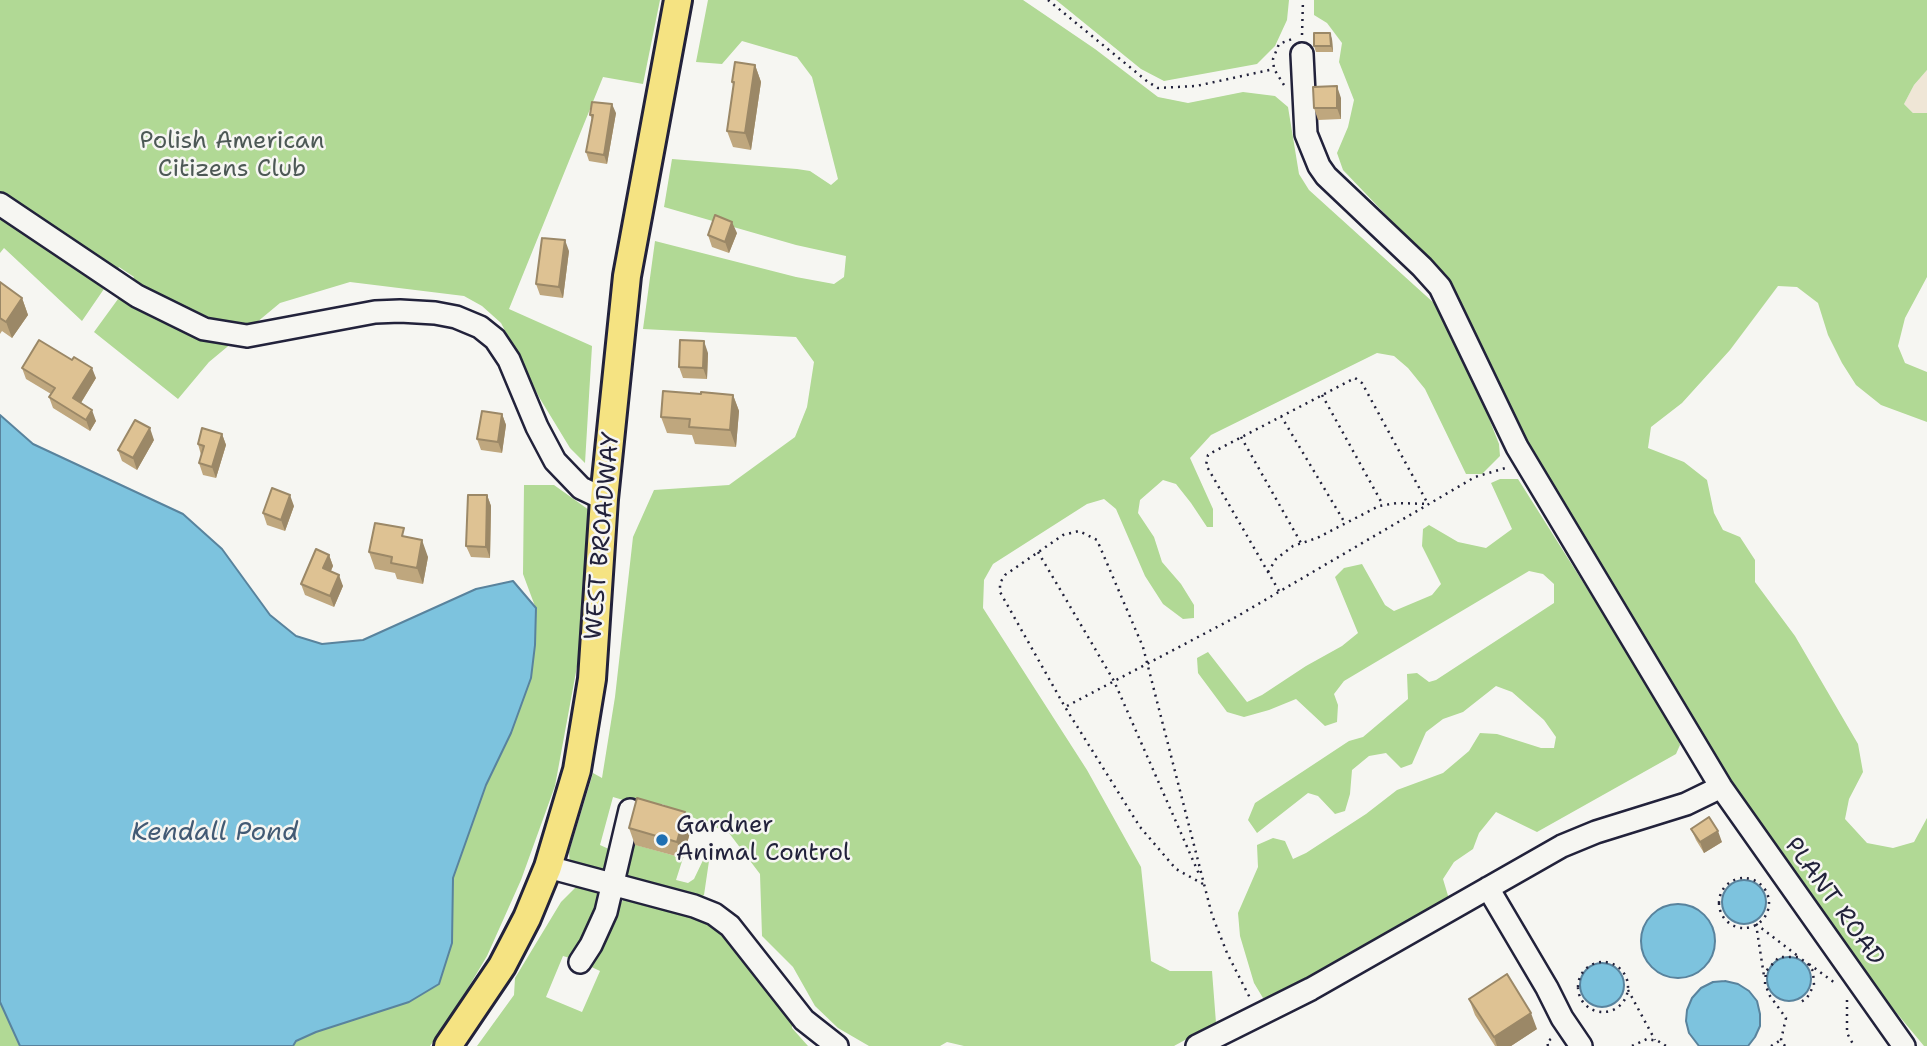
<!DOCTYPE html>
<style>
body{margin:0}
canvas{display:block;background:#f6f6f2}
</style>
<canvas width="1927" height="1046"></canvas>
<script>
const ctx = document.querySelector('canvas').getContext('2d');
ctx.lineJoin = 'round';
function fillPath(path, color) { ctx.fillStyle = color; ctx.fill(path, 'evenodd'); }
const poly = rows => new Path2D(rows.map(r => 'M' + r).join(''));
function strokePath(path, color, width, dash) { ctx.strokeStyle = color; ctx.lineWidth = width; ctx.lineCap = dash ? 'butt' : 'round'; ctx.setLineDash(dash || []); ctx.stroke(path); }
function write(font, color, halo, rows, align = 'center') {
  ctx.font = font + ' "Shantell Sans",sans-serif'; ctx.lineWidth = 5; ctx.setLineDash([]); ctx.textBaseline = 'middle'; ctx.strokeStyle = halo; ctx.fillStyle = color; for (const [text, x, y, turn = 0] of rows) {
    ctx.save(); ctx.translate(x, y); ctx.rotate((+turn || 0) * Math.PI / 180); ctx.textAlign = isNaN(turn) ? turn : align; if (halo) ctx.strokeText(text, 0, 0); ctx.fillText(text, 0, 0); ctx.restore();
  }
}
fillPath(poly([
 [1927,70,1927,113,1913,113,1904,104,1914,85]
]), '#efe6d6');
fillPath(poly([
 [0,0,660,0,643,84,603,77,509,309,592,346,585,463,570,448,539,397,501,323,482,306,464,296,350,282,280,303,209,362,178,399,94,332,134,277,119,267,82,321,4,248,0,253],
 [708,0,1023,0,1095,49,1158,97,1188,103,1243,92,1275,96,1288,107,1299,174,1309,190,1435,304,1472,375,1499,444,1500,456,1482,474,1466,474,1425,389,1408,368,1394,356,1377,353,1211,435,1190,458,1213,509,1213,527,1207,527,1191,503,1176,484,1163,480,1140,500,1138,513,1154,537,1162,562,1181,584,1194,605,1194,618,1183,619,1163,604,1145,576,1116,509,1104,499,1087,504,993,564,984,580,983,608,1087,770,1141,867,1151,961,1170,971,1212,971,1216,1023,1174,1046,964,1046,947,1042,940,1046,869,1046,838,1028,815,1006,793,967,762,936,760,874,729,833,662,804,660,811,613,797,600,845,611,850,605,875,570,867,569,852,593,773,602,778,615,697,633,537,654,490,729,485,795,437,807,407,814,362,796,337,643,329,655,241,796,277,834,284,844,277,846,256,796,245,664,207,672,159,797,169,810,171,831,185,838,179,812,77,797,57,742,41,722,64,696,62],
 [1056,0,1289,0,1287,20,1275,46,1257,64,1164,81,1141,69],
 [1314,0,1927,0,1927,70,1914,85,1904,104,1913,113,1927,113,1927,277,1905,318,1898,346,1905,363,1927,372,1927,422,1881,405,1856,385,1842,363,1828,335,1818,303,1797,287,1778,286,1730,350,1682,403,1651,427,1648,448,1684,462,1707,480,1714,513,1723,530,1740,537,1755,560,1755,582,1795,636,1858,744,1863,772,1849,799,1845,819,1867,843,1893,848,1914,842,1927,818,1927,1046,1924,1046,1885,999,1711,755,1533,455,1455,296,1433,264,1343,170,1337,153,1348,127,1354,100,1339,62,1342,43,1327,23,1314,15],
 [1500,479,1518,479,1676,730,1680,745,1676,754,1537,832,1496,812,1479,833,1473,849,1454,862,1443,879,1449,899,1272,997,1263,998,1254,983,1240,936,1238,913,1258,867,1257,845,1273,838,1285,841,1293,859,1306,853,1366,814,1397,790,1443,773,1469,751,1480,733,1497,734,1541,748,1554,748,1556,737,1544,720,1512,692,1496,686,1463,712,1443,719,1426,732,1412,764,1401,768,1386,753,1369,756,1352,770,1350,794,1345,811,1335,814,1318,796,1308,793,1257,833,1248,820,1255,803,1349,741,1363,737,1408,699,1407,674,1417,673,1429,682,1436,680,1554,603,1554,584,1543,574,1529,571,1344,681,1334,694,1338,705,1337,722,1325,726,1296,699,1269,710,1244,717,1227,712,1198,673,1197,658,1208,652,1247,702,1262,695,1306,666,1342,646,1358,633,1335,577,1344,568,1362,564,1385,605,1394,611,1432,595,1441,584,1422,546,1423,529,1429,525,1458,542,1486,548,1512,529,1491,483],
 [524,485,554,485,589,510,578,661,555,786,521,880,487,956,452,1015,430,1046,293,1046,295,1041,316,1032,452,943,453,878,486,785,511,732,531,678,535,645,536,609,523,574],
 [631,833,636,845,683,858,676,880,688,883,694,879,705,856,709,861,704,895,700,897,621,880],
 [578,885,606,892,576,960,563,956,546,997,582,1012,600,971,583,963,625,897,676,908,713,924,792,1009,792,1028,808,1046,477,1046,514,995,515,978,561,902],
 [0,1002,3,1009,20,1046,0,1046]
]), '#b1d995');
const water = poly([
 [0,415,33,444,183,514,222,549,270,615,296,636,322,644,363,640,476,589,513,581,536,608,535,645,531,678,511,733,486,785,453,878,452,943,439,984,409,1002,316,1032,296,1041,293,1046,20,1046,0,1002,0,415],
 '1722 902a22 22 0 1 1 44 0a22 22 0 1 1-44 0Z',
 '1641 941a37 37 0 1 1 74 0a37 37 0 1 1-74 0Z',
 '1767 979a22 22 0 1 1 44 0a22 22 0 1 1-44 0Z',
 '1580 985a22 22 0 1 1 44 0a22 22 0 1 1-44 0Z',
 [1725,981,1738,984,1749,991,1757,1001,1760,1014,1760,1026,1755,1037,1748,1046,1699,1046,1689,1033,1686,1021,1687,1010,1692,998,1701,988,1713,982,1725,981]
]);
fillPath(water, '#7dc3de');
strokePath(water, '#59839d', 2);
const minor = poly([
 [1302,54,1306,134,1319,166,1326,176,1422,267,1440,287,1517,447,1721,787,1904,1046],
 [0,204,137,296,204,329,247,336,375,312,400,311,435,313,456,317,480,327,495,339,509,360,537,427,555,461,581,488,604,499],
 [548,867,694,906,714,914,730,926,804,1020,837,1046],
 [1488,888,1547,988,1562,1018,1581,1046],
 [580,962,591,945,606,912,630,810],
 [1197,1046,1311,989,1562,846,1596,832,1686,804,1721,787]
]);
const major = poly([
 [448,1046,502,966,527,918,548,867,577,770,592,679,604,499,627,276,678,0]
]);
strokePath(minor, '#22223b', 26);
strokePath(major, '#22223b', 32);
strokePath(poly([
 [1048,0,1148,82,1158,88,1196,86,1274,69],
 [1302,35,1303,0],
 [1284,85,1274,69,1273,59,1279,44,1292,39],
 [1322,395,1383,505],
 [1281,416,1345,523],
 [1241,437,1301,543],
 [1038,552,1114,681,1199,874],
 [1268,572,1276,559,1293,546,1317,538,1379,506,1397,503,1428,504],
 [1279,591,1206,465,1208,455,1213,452,1355,378,1362,383,1428,504],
 [1067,706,1236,617,1475,477,1509,467],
 '1719 903a25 25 0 1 1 50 0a25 25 0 1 1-50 0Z',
 [1203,884,1176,869,1140,827,1065,707,1000,592,1000,583,1005,575,1063,535,1079,531,1097,540,1143,647,1212,915,1227,953,1251,1000],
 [1756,924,1798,956],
 [1756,924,1764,976],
 '1578 987a25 25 0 1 1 50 0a25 25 0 1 1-50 0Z',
 [1809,964,1835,983],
 [1628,990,1655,1040],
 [1847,1000,1847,1033,1854,1046],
 [1548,1046,1547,1042,1552,1038],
 [1632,1046,1647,1039,1658,1041,1666,1046],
 [1771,1046,1781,1040],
 [1785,1046,1781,1040,1786,1018,1770,996,1765,984,1766,971,1779,957,1799,957,1809,965,1813,971,1814,985,1807,998,1801,1002]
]), '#22223b', 2.5, [2, 5]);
strokePath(minor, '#f6f6f2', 21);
strokePath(major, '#f5e382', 26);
fillPath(poly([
 [1332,39,1333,52,1316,52,1314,46],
 [755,65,761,82,751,150,733,147,727,131,734,88,732,82],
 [1341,98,1341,119,1318,120,1314,108],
 [616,113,607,164,589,161,586,152,592,119,590,115],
 [737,233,729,253,712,247,708,235],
 [569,251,563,298,540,295,536,284],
 [0,282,22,298,28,315,12,338,2,331,0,334],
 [708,353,707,379,683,378,679,367],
 [22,368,96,378,81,403,96,421,90,431,53,408,49,397,51,394,26,379],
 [701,394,733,395,739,411,736,447,695,444,692,435,667,433,661,417],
 [502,414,506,425,502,453,481,450,477,439],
 [222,434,226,445,216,478,203,475,199,463,201,455,198,444],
 [154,440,137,470,122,461,118,450],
 [487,495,491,506,490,558,471,557,466,546],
 [294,506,285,531,267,525,263,513],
 [407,537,428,557,423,584,397,579,395,573,375,569,369,552],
 [329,555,333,566,331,571,343,586,334,607,305,595,301,584],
 [629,828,691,829,683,858,635,845],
 [1691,829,1722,842,1704,853,1696,840],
 [1469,999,1537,1029,1511,1046,1495,1046,1475,1015]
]), '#bfa77e');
fillPath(poly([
 [1330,33,1332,39,1333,52,1331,46],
 [755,65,761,82,751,150,745,133],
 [1337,86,1341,98,1341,119,1337,108],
 [612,104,616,113,607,164,604,155],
 [732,222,737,233,729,253,725,242],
 [565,240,569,251,563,298,559,287],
 [22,298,28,315,12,338,6,322],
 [704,341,708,353,707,379,703,368],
 [92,368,96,378,77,409,73,398],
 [733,395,739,411,736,447,730,430],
 [92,410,96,421,90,431,86,420],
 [502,414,506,425,502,453,498,442],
 [150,428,154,440,137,470,133,458],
 [222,434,226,445,216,478,212,467],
 [290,495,294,506,285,531,281,520],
 [487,495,491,506,490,558,486,547],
 [422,540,428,557,423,584,417,568],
 [329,555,333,566,327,579,323,568],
 [339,575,343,586,334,607,330,596],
 [685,812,691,829,683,858,677,842],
 [1718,831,1722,842,1704,853,1700,842],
 [1531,1013,1537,1029,1511,1046,1497,1046,1494,1037]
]), '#9b8867');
const building = poly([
 [1314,33,1330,33,1331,46,1314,46,1314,33],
 [735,62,755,65,745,133,727,131,734,82,732,82,735,62],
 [1337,86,1337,108,1314,108,1313,87,1337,86],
 [592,102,612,104,604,155,586,152,593,115,590,115,592,102],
 [715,215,732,222,725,242,708,235,715,215],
 [542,238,565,240,559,287,536,284,542,238],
 [0,282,22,298,6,322,0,318,0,282],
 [39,340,72,360,74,357,92,368,73,398,92,410,86,420,49,397,55,388,22,368,39,340],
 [680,340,704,341,703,368,679,367,680,340],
 [663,391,701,394,701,392,733,395,730,430,689,427,690,419,661,417,663,391],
 [482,411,502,414,498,442,477,439,482,411],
 [135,420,150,428,133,458,118,450,135,420],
 [202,428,222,434,212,467,199,463,204,446,198,444,202,428],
 [272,488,290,495,281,520,263,513,272,488],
 [468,495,487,495,486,547,466,546,468,495],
 [375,523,404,528,402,536,422,540,417,568,391,563,392,557,369,552,375,523],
 [316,549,329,555,323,568,339,575,330,596,301,584,316,549],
 [637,798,685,812,677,842,629,828,637,798],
 [1709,817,1718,831,1700,842,1691,829,1709,817],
 [1507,974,1531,1013,1494,1037,1469,999,1507,974]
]);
fillPath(building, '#dec293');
strokePath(building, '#9b8867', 2);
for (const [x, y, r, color] of [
 [662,840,7,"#1f6fb2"]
]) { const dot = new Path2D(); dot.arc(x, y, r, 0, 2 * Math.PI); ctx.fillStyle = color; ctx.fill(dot); strokePath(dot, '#f6f6f2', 2.5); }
write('24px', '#4d5956', '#f6f6f2', [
 ["Polish American",232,142],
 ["Citizens Club",232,170]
]);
write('24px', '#22223b', '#f6f6f2', [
 ["WEST BROADWAY",603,536,-85],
 ["PLANT ROAD",1834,902,54]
]);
write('24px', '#22223b', '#f6f6f2', [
 ["Gardner",676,826],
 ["Animal Control",676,854]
], 'left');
write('italic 26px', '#425a74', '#f6f6f2', [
 ["Kendall Pond",215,833]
]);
</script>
